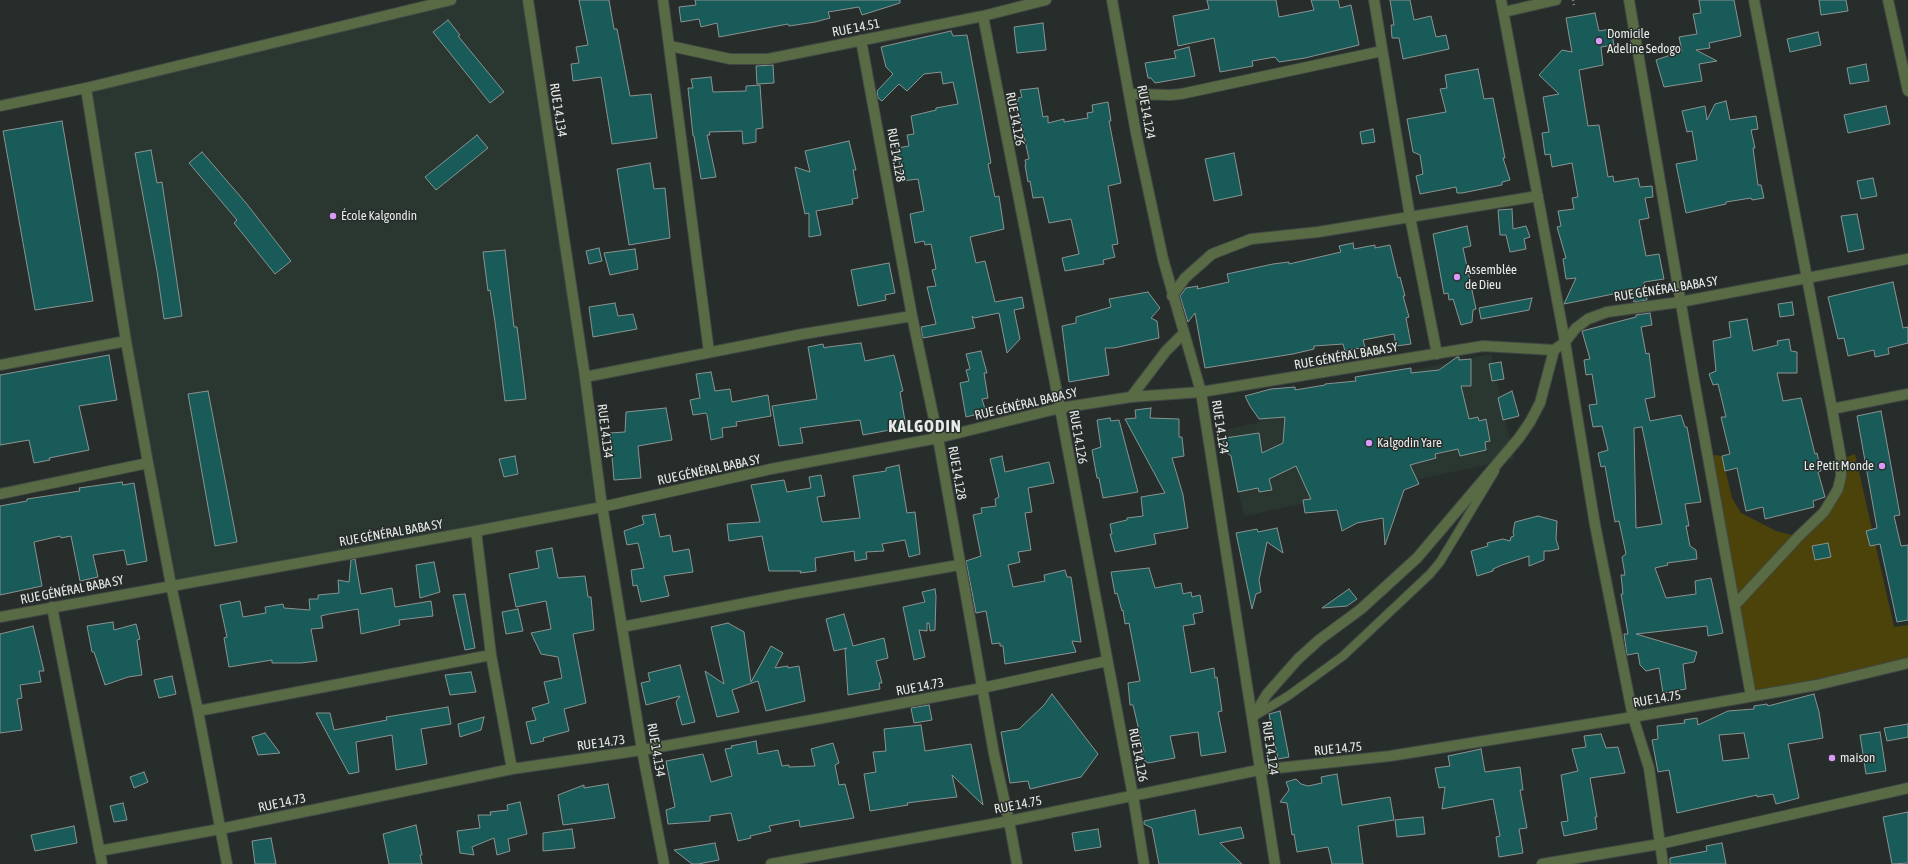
<!DOCTYPE html>
<meta charset="utf-8">
<style>
body{margin:0}
canvas{display:block;background:#272d2a}
</style>
<canvas width="1908" height="864"></canvas>
<script>
const ctx = document.querySelector('canvas').getContext('2d');
ctx.lineJoin = 'round';
function fillPath(path, color) { ctx.fillStyle = color; ctx.fill(path, 'evenodd'); }
const poly = rows => new Path2D(rows.map(r => 'M' + r).join(''));
function strokePath(path, color, width, dash) { ctx.strokeStyle = color; ctx.lineWidth = width; ctx.lineCap = dash ? 'butt' : 'round'; ctx.setLineDash(dash || []); ctx.stroke(path); }
function write(font, color, halo, rows, align = 'center') {
  ctx.font = font + ' "Asap Condensed",sans-serif'; ctx.lineWidth = 3; ctx.setLineDash([]); ctx.textBaseline = 'middle'; ctx.strokeStyle = halo; ctx.fillStyle = color; for (const [text, x, y, turn = 0] of rows) {
    ctx.save(); ctx.translate(x, y); ctx.rotate((+turn || 0) * Math.PI / 180); ctx.textAlign = isNaN(turn) ? turn : align; if (halo) ctx.strokeText(text, 0, 0); ctx.fillText(text, 0, 0); ctx.restore();
  }
}
fillPath(poly([
 [457,0,525,0,601,503,171,582,88,91],
 [1491,354,1514,459,1244,516,1225,430,1260,422,1256,404]
]), '#2a3730');
fillPath(poly([
 [1855,454,1894,627,1908,625,1908,658,1753,695,1710,458,1715,455,1722,456,1732,498,1741,513,1776,531,1800,537,1829,508,1841,459]
]), '#4c430a');
const building = poly([
 [579,0,609,0,614,29,617,29,630,96,651,94,657,138,612,144,601,77,573,81,571,64,579,63,576,47,588,45,579,0],
 [695,0,900,0,900,3,862,15,859,7,828,12,830,18,815,22,789,26,788,24,719,37,717,23,701,27,699,19,681,22,679,7,696,5,695,0],
 [1207,0,1276,0,1279,17,1314,10,1311,0,1338,0,1340,8,1351,5,1359,45,1305,58,1279,62,1275,57,1252,61,1253,66,1220,72,1214,38,1178,46,1173,16,1209,9,1207,0],
 [1390,0,1410,0,1414,20,1431,16,1436,37,1446,35,1449,49,1403,59,1399,38,1392,38,1391,25,1394,25,1390,0],
 [1699,0,1734,0,1741,36,1709,43,1710,48,1696,50,1717,61,1699,64,1702,81,1664,87,1656,60,1682,51,1679,37,1697,34,1693,14,1701,13,1699,0],
 [1819,0,1846,0,1848,11,1821,15,1819,0],
 [1595,13,1599,31,1611,29,1614,45,1601,47,1603,65,1579,70,1588,126,1599,125,1608,177,1613,176,1614,182,1638,178,1640,187,1652,186,1653,197,1645,198,1649,218,1639,220,1646,256,1659,254,1664,279,1644,282,1647,300,1634,302,1633,290,1564,304,1576,278,1566,279,1563,259,1566,258,1557,227,1561,226,1558,211,1574,209,1572,198,1578,197,1572,163,1552,167,1550,154,1545,155,1542,133,1549,132,1543,97,1559,94,1539,75,1562,50,1572,52,1566,18,1595,13],
 [448,20,460,35,458,36,504,92,490,103,433,32,448,20],
 [1043,23,1046,50,1017,53,1014,27,1043,23],
 [951,31,953,36,967,35,991,163,988,164,995,197,999,196,1004,229,970,237,976,263,985,261,995,302,1022,297,1024,308,1014,310,1020,339,1007,353,999,313,974,318,972,316,975,328,923,338,921,327,936,324,927,287,936,286,932,270,936,269,931,244,925,245,924,241,915,243,910,214,924,211,918,179,902,181,897,148,909,146,907,135,914,134,911,116,936,110,936,108,958,104,953,82,943,84,941,72,924,74,907,91,899,84,882,101,878,98,877,91,893,74,886,67,881,47,951,31],
 [1818,32,1821,45,1790,52,1787,39,1818,32],
 [1189,47,1195,76,1155,83,1151,78,1148,78,1145,63,1176,58,1174,51,1189,47],
 [1866,64,1869,81,1850,84,1847,68,1866,64],
 [773,65,774,83,757,84,756,66,773,65],
 [1478,69,1484,99,1493,98,1505,158,1503,158,1510,180,1502,182,1502,185,1462,193,1457,193,1456,187,1420,194,1416,176,1423,174,1420,155,1413,152,1407,119,1446,112,1440,89,1447,88,1445,75,1478,69],
 [711,77,713,92,746,91,746,86,760,85,763,128,756,129,756,142,743,144,742,131,709,132,710,135,707,135,716,177,701,179,694,136,693,136,688,88,693,88,691,79,711,77],
 [1038,88,1043,117,1048,116,1048,123,1064,119,1064,122,1088,118,1087,113,1093,112,1092,105,1108,102,1111,121,1109,121,1121,183,1108,186,1118,244,1112,245,1115,257,1103,260,1104,264,1065,271,1062,258,1079,254,1071,219,1049,223,1043,197,1033,198,1030,181,1028,182,1025,165,1026,165,1025,160,1029,159,1020,118,1018,118,1015,102,1018,102,1018,98,1022,97,1020,90,1038,88],
 [1726,101,1730,120,1756,116,1758,129,1751,130,1755,148,1753,148,1758,185,1761,185,1764,198,1752,200,1751,198,1726,202,1726,204,1686,213,1676,164,1697,160,1692,131,1687,132,1682,111,1705,106,1707,120,1715,104,1726,101],
 [1886,106,1890,124,1848,133,1844,115,1886,106],
 [62,121,93,301,35,310,3,131,62,121],
 [1373,129,1375,142,1362,144,1360,132,1373,129],
 [477,135,488,148,436,190,425,177,477,135],
 [849,141,856,170,853,170,858,198,852,199,853,204,816,211,821,235,809,237,809,213,805,214,795,167,810,172,805,151,849,141],
 [151,150,157,183,162,182,182,316,164,319,157,271,135,153,151,150],
 [202,152,246,203,291,261,275,274,234,223,237,220,189,163,202,152],
 [1234,153,1242,195,1214,201,1205,159,1234,153],
 [650,163,654,189,665,188,670,238,629,245,617,169,650,163],
 [1873,178,1877,196,1861,199,1857,181,1873,178],
 [1512,209,1513,229,1526,226,1530,237,1524,239,1526,249,1510,252,1506,235,1500,235,1498,210,1512,209],
 [1857,214,1864,249,1848,252,1841,216,1857,214],
 [1467,226,1471,246,1463,248,1476,309,1473,310,1472,322,1461,325,1453,299,1449,300,1448,293,1444,294,1433,234,1467,226],
 [1353,243,1354,249,1375,245,1375,248,1390,245,1398,278,1400,277,1405,296,1403,296,1409,317,1406,318,1411,344,1396,346,1394,334,1363,340,1365,347,1345,351,1343,344,1314,346,1314,349,1293,354,1205,368,1195,313,1188,322,1180,296,1186,288,1198,286,1197,289,1229,282,1227,274,1273,264,1289,262,1289,264,1341,252,1339,246,1353,243],
 [599,248,602,261,589,264,586,251,599,248],
 [635,249,638,269,610,275,604,253,635,249],
 [505,250,514,327,517,327,526,399,505,401,495,322,490,290,488,291,483,252,505,250],
 [889,263,895,293,885,295,886,300,858,306,851,270,889,263],
 [1893,282,1903,328,1908,327,1908,343,1888,348,1889,354,1875,357,1874,350,1848,356,1844,338,1838,339,1828,297,1893,282],
 [1148,292,1160,308,1151,318,1157,321,1159,338,1114,348,1105,348,1109,375,1069,382,1062,326,1076,323,1076,317,1111,307,1109,299,1148,292],
 [1532,298,1529,310,1481,319,1479,308,1532,298],
 [1792,302,1794,315,1780,317,1778,304,1792,302],
 [615,303,618,316,633,314,637,329,593,337,589,307,615,303],
 [1650,313,1652,325,1641,327,1646,354,1649,353,1655,397,1645,399,1650,421,1681,415,1685,427,1687,427,1701,502,1685,504,1689,526,1686,526,1690,546,1696,550,1697,559,1667,563,1668,565,1655,568,1666,598,1696,594,1695,581,1711,578,1723,633,1708,636,1707,626,1636,634,1697,652,1694,662,1683,664,1686,689,1663,693,1659,668,1646,671,1640,665,1638,653,1627,655,1624,634,1628,634,1621,594,1623,594,1621,575,1625,575,1622,557,1626,554,1619,521,1615,522,1605,466,1601,467,1598,453,1608,450,1602,426,1593,427,1589,405,1597,404,1592,374,1586,375,1584,360,1590,359,1582,331,1636,317,1636,315,1650,313],
 [1642,427,1662,524,1636,528,1634,428,1642,427],
 [1747,319,1753,351,1778,345,1777,341,1789,339,1791,351,1797,352,1797,373,1777,373,1783,401,1801,398,1815,454,1817,453,1821,471,1818,472,1825,497,1813,501,1814,507,1765,519,1763,507,1746,511,1737,468,1725,471,1722,456,1730,454,1721,417,1726,417,1718,384,1713,385,1709,374,1716,371,1713,341,1731,337,1729,322,1747,319],
 [861,343,865,361,894,355,903,391,900,392,906,427,863,435,860,420,800,428,803,443,779,446,772,406,817,399,808,347,823,344,824,348,828,347,861,343],
 [981,351,987,373,984,373,988,398,982,399,986,412,966,417,960,383,969,381,966,370,970,369,966,354,981,351],
 [109,355,117,400,79,406,89,450,49,458,50,460,34,463,29,440,0,445,0,375,109,355],
 [1457,357,1459,357,1459,360,1471,359,1471,386,1461,386,1469,419,1478,417,1479,421,1486,419,1490,441,1485,442,1486,450,1460,456,1458,449,1435,454,1436,458,1410,465,1419,484,1404,490,1385,545,1383,518,1357,523,1342,531,1337,510,1305,513,1303,500,1311,499,1296,466,1269,479,1272,490,1259,492,1258,488,1238,492,1231,456,1221,448,1225,438,1259,433,1262,453,1283,443,1285,417,1259,419,1250,406,1245,396,1271,389,1295,387,1295,390,1325,385,1325,384,1356,381,1355,377,1411,368,1411,373,1439,370,1457,357],
 [1501,362,1504,379,1492,381,1489,364,1501,362],
 [711,372,715,391,730,389,732,402,768,395,771,416,736,422,737,426,722,428,723,437,711,440,707,415,706,413,693,415,690,400,700,398,696,374,711,372],
 [208,391,237,542,215,546,188,394,208,391],
 [1512,391,1519,416,1503,420,1498,398,1512,391],
 [666,408,672,440,638,446,641,478,614,480,610,433,625,432,626,412,666,408],
 [1151,408,1150,418,1179,419,1179,437,1182,437,1184,456,1172,458,1183,495,1188,528,1154,534,1156,544,1115,552,1110,534,1112,534,1110,524,1127,520,1127,518,1143,516,1141,497,1165,493,1125,419,1136,418,1135,410,1151,408],
 [1881,411,1900,515,1894,516,1901,546,1908,545,1908,620,1897,622,1880,544,1870,546,1866,531,1877,528,1857,416,1881,411],
 [1110,418,1111,421,1119,420,1138,492,1103,498,1099,478,1097,478,1092,450,1101,447,1097,420,1110,418],
 [515,456,518,474,504,477,499,459,515,456],
 [1002,456,1005,472,1049,462,1054,483,1028,488,1032,512,1025,513,1031,550,1018,552,1020,562,1008,565,1013,587,1045,581,1044,575,1065,570,1067,577,1071,577,1081,642,1072,641,1076,652,1005,664,1003,646,1000,646,1000,643,992,644,986,611,976,613,966,561,981,556,973,515,982,513,981,508,996,506,995,499,999,497,990,459,1002,456],
 [899,465,907,513,915,512,920,554,909,557,905,540,882,544,884,551,866,552,867,559,855,561,854,551,815,558,816,571,800,573,801,571,769,571,762,536,729,541,727,524,760,522,751,485,784,480,787,492,811,488,809,477,821,475,825,496,817,497,822,522,860,518,853,476,886,471,886,468,899,465],
 [122,482,123,485,134,483,147,561,127,565,124,550,93,555,98,577,80,581,71,536,61,538,60,536,34,542,42,586,0,595,0,506,27,501,27,499,80,491,79,488,122,482],
 [655,514,660,537,670,535,673,552,689,549,693,572,664,576,669,596,641,602,637,585,633,586,631,570,644,568,638,543,627,545,624,531,644,524,642,516,655,514],
 [1538,516,1557,521,1556,539,1559,549,1550,551,1544,551,1544,560,1529,566,1529,556,1502,565,1493,569,1493,571,1477,576,1471,551,1488,546,1487,543,1503,539,1510,541,1511,537,1514,536,1513,532,1515,522,1538,516],
 [1277,528,1283,553,1267,542,1259,580,1261,592,1256,594,1252,609,1236,533,1257,529,1258,532,1277,528],
 [1828,543,1831,557,1815,560,1812,546,1828,543],
 [552,548,558,578,585,576,588,597,591,597,594,630,573,634,586,703,564,709,569,731,543,738,544,741,531,744,526,722,536,720,532,708,549,703,544,682,562,678,558,657,541,654,531,633,551,629,546,601,516,607,509,574,539,568,536,551,552,548],
 [355,559,361,594,392,588,395,607,431,601,433,616,399,620,400,625,361,634,358,609,329,614,321,616,323,628,311,629,317,661,301,663,272,663,272,660,229,667,224,638,227,637,220,605,240,601,243,617,266,613,265,607,283,604,284,608,310,610,309,599,318,599,318,595,339,593,338,580,349,582,351,560,355,559],
 [434,562,440,592,420,598,416,565,434,562],
 [1149,568,1155,588,1181,583,1183,594,1191,592,1192,597,1200,595,1203,612,1193,614,1195,624,1183,626,1191,673,1214,668,1215,678,1217,677,1222,711,1218,712,1226,752,1201,756,1198,732,1170,736,1175,758,1148,763,1140,757,1144,752,1133,705,1130,705,1128,683,1140,681,1129,623,1125,624,1123,610,1122,611,1117,593,1115,594,1111,572,1149,568],
 [935,589,936,596,935,630,930,631,929,623,927,623,927,631,919,630,925,657,914,660,903,607,925,602,922,592,935,589],
 [1349,589,1357,599,1347,606,1322,608,1349,589],
 [465,594,475,648,465,650,453,595,465,594],
 [518,609,523,631,506,634,502,612,518,609],
 [844,614,853,646,884,638,888,658,876,661,882,683,879,683,880,689,848,695,845,649,847,648,834,651,826,619,844,614],
 [113,622,114,630,136,624,140,639,137,640,142,675,128,677,105,685,94,652,92,652,87,626,113,622],
 [728,623,744,632,751,682,771,646,783,653,775,668,788,666,788,668,799,666,805,701,766,711,758,681,732,690,739,712,717,717,705,671,724,684,711,627,728,623],
 [33,626,44,671,39,671,41,682,20,685,22,698,17,699,22,730,0,733,0,634,33,626],
 [680,665,695,722,682,725,676,702,680,696,646,705,641,683,650,681,648,673,680,665],
 [471,672,476,692,450,695,445,675,471,672],
 [172,676,176,694,159,698,154,680,172,676],
 [1052,694,1098,754,1081,777,1030,789,1028,781,1010,783,1001,732,1019,729,1044,705,1052,694],
 [1814,694,1819,712,1823,738,1788,744,1799,798,1776,804,1773,794,1757,797,1757,795,1677,813,1669,770,1658,772,1652,740,1658,739,1657,726,1685,723,1684,720,1697,718,1698,725,1728,711,1754,709,1754,706,1767,704,1768,706,1814,694],
 [1744,733,1749,758,1723,761,1719,735,1744,733],
 [929,705,932,720,914,723,911,708,929,705],
 [448,707,451,724,421,729,427,764,396,770,392,735,356,742,359,772,349,774,316,713,330,713,334,730,387,720,386,717,448,707],
 [1280,711,1289,757,1278,759,1269,714,1280,711],
 [484,717,481,730,460,737,458,724,484,717],
 [1908,724,1908,737,1887,741,1884,728,1908,724],
 [921,725,925,751,971,744,983,805,952,775,957,797,922,801,907,803,908,805,870,811,864,774,876,772,873,752,886,751,884,729,921,725],
 [1880,732,1886,771,1866,774,1860,735,1880,732],
 [265,733,280,753,258,755,252,737,265,733],
 [1601,734,1606,748,1618,747,1625,773,1590,778,1597,817,1595,817,1597,829,1564,836,1561,822,1568,821,1561,775,1578,771,1572,749,1586,747,1584,736,1601,734],
 [756,741,758,754,778,750,782,766,789,765,789,767,815,766,811,749,833,743,839,763,835,765,839,785,845,784,854,818,800,827,799,820,769,826,771,831,750,836,751,838,738,841,731,813,710,816,710,821,668,824,666,810,675,807,666,761,703,754,711,782,732,776,725,749,732,748,731,746,756,741],
 [1481,749,1485,772,1520,767,1523,790,1520,790,1527,828,1519,829,1523,853,1499,857,1496,837,1500,836,1493,799,1442,809,1445,787,1439,788,1435,768,1450,766,1448,756,1481,749],
 [144,772,148,782,134,788,130,777,144,772],
 [1337,774,1342,805,1390,797,1394,820,1358,826,1363,864,1332,864,1328,847,1297,852,1294,834,1292,835,1287,803,1280,802,1289,790,1286,782,1296,779,1301,784,1308,786,1322,783,1321,777,1337,774],
 [608,784,615,818,563,825,558,795,584,785,584,788,608,784],
 [520,802,527,834,508,839,510,851,497,855,494,838,472,847,474,855,460,853,457,831,480,828,478,815,491,815,490,812,508,810,507,805,520,802],
 [123,803,127,820,114,822,110,806,123,803],
 [1195,810,1199,835,1241,827,1244,838,1220,843,1242,864,1159,864,1152,828,1144,824,1144,821,1195,810],
 [1908,812,1908,863,1892,864,1883,817,1908,812],
 [1423,817,1425,834,1397,837,1395,820,1423,817],
 [416,825,422,855,420,855,422,864,389,864,383,834,416,825],
 [74,826,77,843,35,851,31,835,74,826],
 [572,829,575,848,543,851,543,833,572,829],
 [1098,829,1101,847,1075,851,1072,833,1098,829],
 [271,838,276,864,255,864,252,841,271,838],
 [715,843,719,860,698,864,692,864,674,850,715,843],
 [1722,843,1726,864,1670,864,1670,858,1707,851,1706,846,1722,843]
]);
fillPath(building, '#195b58');
strokePath(building, '#899392', 1);
const lane = poly([
 [1253,717,1288,696,1343,656,1430,574,1440,562,1495,471]
]);
const street = poly([
 [528,0,585,377,601,499,642,750,664,864],
 [663,0,709,352],
 [1112,0,1136,133,1163,259,1201,392,1275,864],
 [1374,0,1410,217,1437,354],
 [1501,0,1565,342,1595,525,1633,717,1649,768,1663,864],
 [1629,0,1694,380,1751,696],
 [1888,0,1908,91],
 [1504,12,1556,0],
 [983,16,1060,408,1133,796,1144,864],
 [861,40,912,316,938,438,994,754,1009,821,1017,864],
 [670,46,730,59,768,59,983,16,1046,0],
 [86,88,126,341,148,463,171,585,198,711,227,864],
 [1130,94,1170,95,1181,94,1382,51],
 [0,106,86,88,451,0],
 [1172,296,1185,278,1212,254,1251,239,1318,232,1538,196],
 [0,365,126,341],
 [585,377,803,334,912,316],
 [1131,397,1166,351,1183,334],
 [1832,409,1908,394],
 [0,494,148,463],
 [476,531,491,655,512,769],
 [1735,605,1798,537,1824,512,1838,489,1841,476,1841,459,1832,409,1754,0],
 [52,607,102,864],
 [0,617,476,531,602,507,771,469,938,438,1060,408,1131,397,1201,392,1483,346,1554,350,1565,342,1576,328,1588,319,1607,312,1680,302,1908,259],
 [622,627,793,594,959,565],
 [198,711,491,655],
 [1253,717,1267,694,1298,659,1319,640,1361,609,1417,558,1519,438,1530,422,1540,403,1554,350],
 [99,851,220,829,512,769,642,750,823,718,982,688,1107,661],
 [771,864,1009,821,1259,770,1390,756,1633,717,1817,685,1908,663],
 [1542,864,1660,844,1908,788]
]);
strokePath(lane, '#424845', 10);
strokePath(street, '#424845', 12);
strokePath(poly([
 [1573,0,1574,5]
]), '#838885', 2.5, [1, 3]);
strokePath(lane, '#586b45', 8);
strokePath(street, '#586b45', 10);
for (const [x, y, r, color] of [
 [1599,41,4,"#d89af8"],
 [333,216,4,"#d89af8"],
 [1457,277,4,"#d89af8"],
 [1369,443,4,"#d89af8"],
 [1882,466,4,"#d89af8"],
 [1832,758,4,"#d89af8"]
]) { const dot = new Path2D(); dot.arc(x, y, r, 0, 2 * Math.PI); ctx.fillStyle = color; ctx.fill(dot); strokePath(dot, '#272d2a', 1.5); }
write('13px', '#e7ebe9', '#272d2a', [
 ["RUE 14.51",856,28,-11],
 ["RUE 14.134",558,110,81],
 ["RUE 14.124",1146,112,80],
 ["RUE 14.126",1015,119,79],
 ["RUE 14.128",896,155,80],
 ["RUE GÉNÉRAL BABA SY",1666,289,-9],
 ["RUE GÉNÉRAL BABA SY",1346,356,-10],
 ["RUE GÉNÉRAL BABA SY",1026,404,-13],
 ["RUE 14.124",1220,427,81],
 ["RUE 14.134",605,431,83],
 ["RUE 14.126",1078,437,80],
 ["RUE GÉNÉRAL BABA SY",709,470,-12],
 ["RUE 14.128",957,473,80],
 ["RUE GÉNÉRAL BABA SY",391,533,-10],
 ["RUE GÉNÉRAL BABA SY",72,590,-11],
 ["RUE 14.73",920,687,-11],
 ["RUE 14.75",1657,699,-10],
 ["RUE 14.73",601,743,-8],
 ["RUE 14.124",1270,748,82],
 ["RUE 14.75",1338,749,-6],
 ["RUE 14.134",656,750,80],
 ["RUE 14.126",1138,755,79],
 ["RUE 14.73",282,803,-12],
 ["RUE 14.75",1018,805,-11]
]);
write('13px', '#e7ebe9', '#272d2a', [
 ["Domicile",1607,34],
 ["Adeline Sedogo",1607,49],
 ["École Kalgondin",341,216],
 ["Assemblée",1465,270],
 ["de Dieu",1465,285],
 ["Kalgodin Yare",1377,443],
 ["Le Petit Monde",1874,466,"right"],
 ["maison",1840,758]
], 'left');
ctx.letterSpacing = '1px';
write('bold 17px', '#e7ebe9', '#272d2a', [
 ["KALGODIN",925,427]
]);
ctx.letterSpacing = '0px';
</script>
